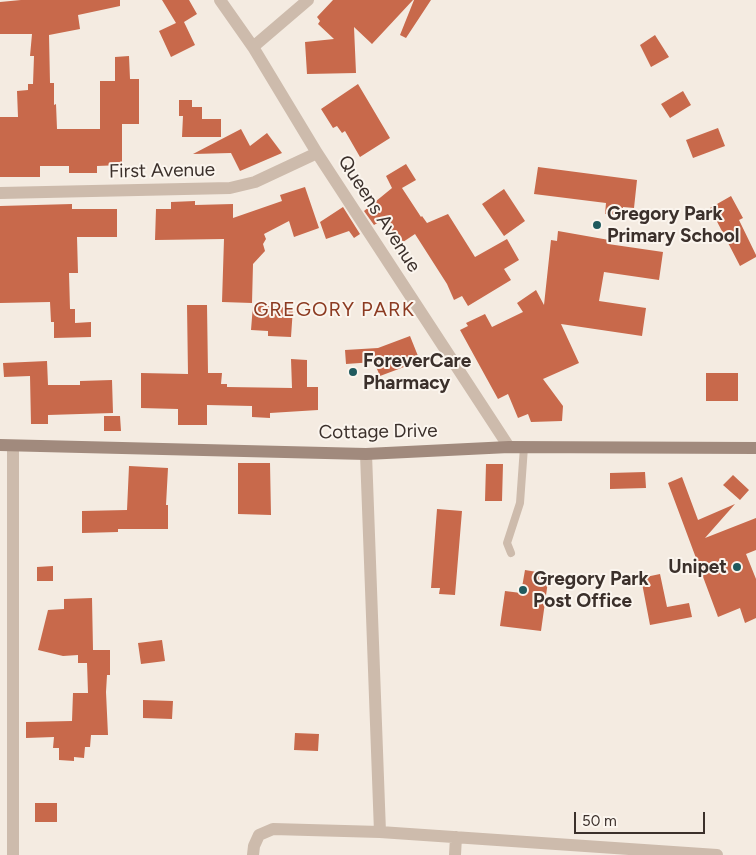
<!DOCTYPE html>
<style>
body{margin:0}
#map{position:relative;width:756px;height:855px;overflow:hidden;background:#f4ebe1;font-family:Figtree,sans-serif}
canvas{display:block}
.scale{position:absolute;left:574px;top:812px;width:131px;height:22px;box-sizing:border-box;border:2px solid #3b302b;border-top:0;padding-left:6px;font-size:15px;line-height:18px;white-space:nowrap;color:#3b302b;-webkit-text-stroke:4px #fbf5ee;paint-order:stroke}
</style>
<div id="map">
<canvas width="756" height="855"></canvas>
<div class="scale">50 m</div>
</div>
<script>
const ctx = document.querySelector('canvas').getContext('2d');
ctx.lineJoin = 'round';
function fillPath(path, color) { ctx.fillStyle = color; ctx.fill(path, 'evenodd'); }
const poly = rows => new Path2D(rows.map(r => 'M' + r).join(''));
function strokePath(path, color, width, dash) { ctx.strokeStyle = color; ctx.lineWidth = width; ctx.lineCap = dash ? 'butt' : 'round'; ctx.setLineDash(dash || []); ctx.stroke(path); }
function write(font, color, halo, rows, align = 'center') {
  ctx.font = font + ' Figtree,sans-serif'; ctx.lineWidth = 4; ctx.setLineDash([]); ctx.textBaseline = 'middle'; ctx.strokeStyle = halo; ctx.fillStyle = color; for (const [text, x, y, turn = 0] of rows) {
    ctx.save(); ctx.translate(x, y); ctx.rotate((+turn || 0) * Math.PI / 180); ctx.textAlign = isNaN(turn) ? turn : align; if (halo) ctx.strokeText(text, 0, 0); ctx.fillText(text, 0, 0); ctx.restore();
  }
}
fillPath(poly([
 [21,0,120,0,120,6,78,15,80,29,49,35,50,83,54,83,54,105,56,104,57,129,100,129,100,81,115,81,115,57,129,56,130,79,139,79,139,124,122,124,122,165,97,166,97,173,69,173,69,166,40,166,40,177,0,177,0,117,18,117,17,91,28,90,28,84,33,84,34,56,30,56,32,34,0,34,0,2],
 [162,0,189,0,197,14,184,22,195,45,171,57,159,31,176,23],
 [333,0,413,0,372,44,354,27,356,73,307,74,305,42,334,39,318,24,320,21,317,17],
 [414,0,431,0,406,38,400,35],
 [655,35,669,57,651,67,640,45],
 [358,84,390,138,360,157,345,131,342,133,337,126,333,128,321,109],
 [683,91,691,105,670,118,661,104],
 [179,100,192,100,192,107,202,107,202,119,221,119,221,137,182,137,183,116,179,116],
 [718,128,725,146,693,158,686,140],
 [241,129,250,146,267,133,282,153,240,171,231,153,193,154],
 [406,164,416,180,402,188,421,217,422,216,427,223,448,214,475,257,507,239,519,260,504,269,511,280,468,306,462,296,454,300,447,284,415,234,400,244,384,219,374,225,364,211,392,188,386,176],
 [538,167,637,180,634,208,623,207,622,216,605,214,606,203,534,194],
 [305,187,319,228,294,237,289,221,264,234,266,239,263,244,265,251,253,264,252,303,222,302,224,239,155,240,156,209,171,209,171,202,195,201,195,205,233,204,233,218,282,201,280,195],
 [504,189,525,221,504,236,482,204],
 [731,196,743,218,739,220,756,255,756,257,740,266,710,208],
 [72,204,72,209,117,209,117,237,77,237,78,273,69,273,70,309,75,309,75,323,91,322,91,337,54,338,54,322,51,322,50,302,0,303,0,206],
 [343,207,360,234,354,238,349,231,326,239,320,222],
 [558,231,609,240,608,244,663,252,659,280,604,272,599,301,646,308,642,336,561,324,579,363,543,379,563,406,562,421,531,422,528,414,518,418,508,394,498,399,460,330,468,326,466,323,485,314,492,327,523,312,517,303,536,290,544,305,551,240,557,241],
 [187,305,207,305,208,373,222,373,221,384,227,384,227,387,292,388,291,359,307,360,307,387,318,387,318,410,270,413,270,418,252,417,252,406,207,405,207,425,178,425,178,409,141,408,141,373,188,374],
 [253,305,293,308,291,337,268,336,268,331,251,330],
 [410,336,420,361,380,376,374,362,346,364,345,350,378,348],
 [47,361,48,385,80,385,80,381,112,380,113,413,48,415,48,424,31,424,30,376,4,377,3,363],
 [706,373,738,373,738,401,706,401],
 [104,416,120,416,121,431,104,431],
 [238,463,270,463,271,515,238,514],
 [486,464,503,464,502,501,485,501],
 [129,466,168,468,166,505,168,505,168,529,118,529,118,532,82,533,82,511,127,510],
 [645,472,646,488,610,489,610,473],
 [733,475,749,490,740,500,723,485],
 [682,477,698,520,735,504,705,538,756,518,756,550,746,554,756,579,756,618,745,623,740,608,718,617,668,483],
 [437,509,462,511,455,595,439,594,440,588,431,588],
 [53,566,53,581,37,581,37,567],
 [525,570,549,574,541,631,500,626,505,591,521,593],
 [660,574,667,607,689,603,692,617,650,625,641,578],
 [92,598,93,650,110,650,110,675,107,675,106,692,108,735,91,735,90,747,85,747,84,758,74,757,74,761,59,760,59,748,53,748,54,737,26,738,26,722,72,721,73,693,88,693,87,663,78,663,78,655,63,656,38,650,48,610,64,609,64,599],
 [162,640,165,661,141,664,138,643],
 [143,700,173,701,172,719,143,718],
 [295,733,319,734,318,751,294,750],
 [35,803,57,803,57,822,35,822]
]), '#c8694b');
strokePath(poly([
 [511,553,507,543,520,503,524,447]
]), '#cdbbac', 8);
strokePath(poly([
 [220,0,253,47,317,153,509,447],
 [253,47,308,0],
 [0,193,230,188,255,182,317,153],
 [13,446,13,855],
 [366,454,380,832],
 [253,855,254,846,259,835,273,829,380,832,717,855],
 [455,855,456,837]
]), '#cdbbac', 12);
strokePath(poly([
 [0,445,366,454,509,447,756,448]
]), '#a18a7d', 12);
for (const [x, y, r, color] of [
 [597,225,5,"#1f5a5e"],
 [353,372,5,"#1f5a5e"],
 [737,567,5,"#1f5a5e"],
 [523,590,5,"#1f5a5e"]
]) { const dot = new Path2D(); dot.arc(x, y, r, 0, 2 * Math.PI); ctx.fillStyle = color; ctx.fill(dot); strokePath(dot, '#fbf5ee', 2); }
write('19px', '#3b302b', '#fbf5ee', [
 ["First Avenue",162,171,-1],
 ["Queens Avenue",379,214,57],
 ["Cottage Drive",378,432,-1]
]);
write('bold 19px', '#3b302b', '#fbf5ee', [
 ["Gregory Park",607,214],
 ["Primary School",607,236],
 ["ForeverCare",363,361],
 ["Pharmacy",363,383],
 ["Unipet",727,567,"right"],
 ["Gregory Park",533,579],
 ["Post Office",533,601]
], 'left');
ctx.letterSpacing = '1px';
write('20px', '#8c3b22', '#fbf5ee', [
 ["GREGORY PARK",334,310]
]);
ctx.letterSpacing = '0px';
</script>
